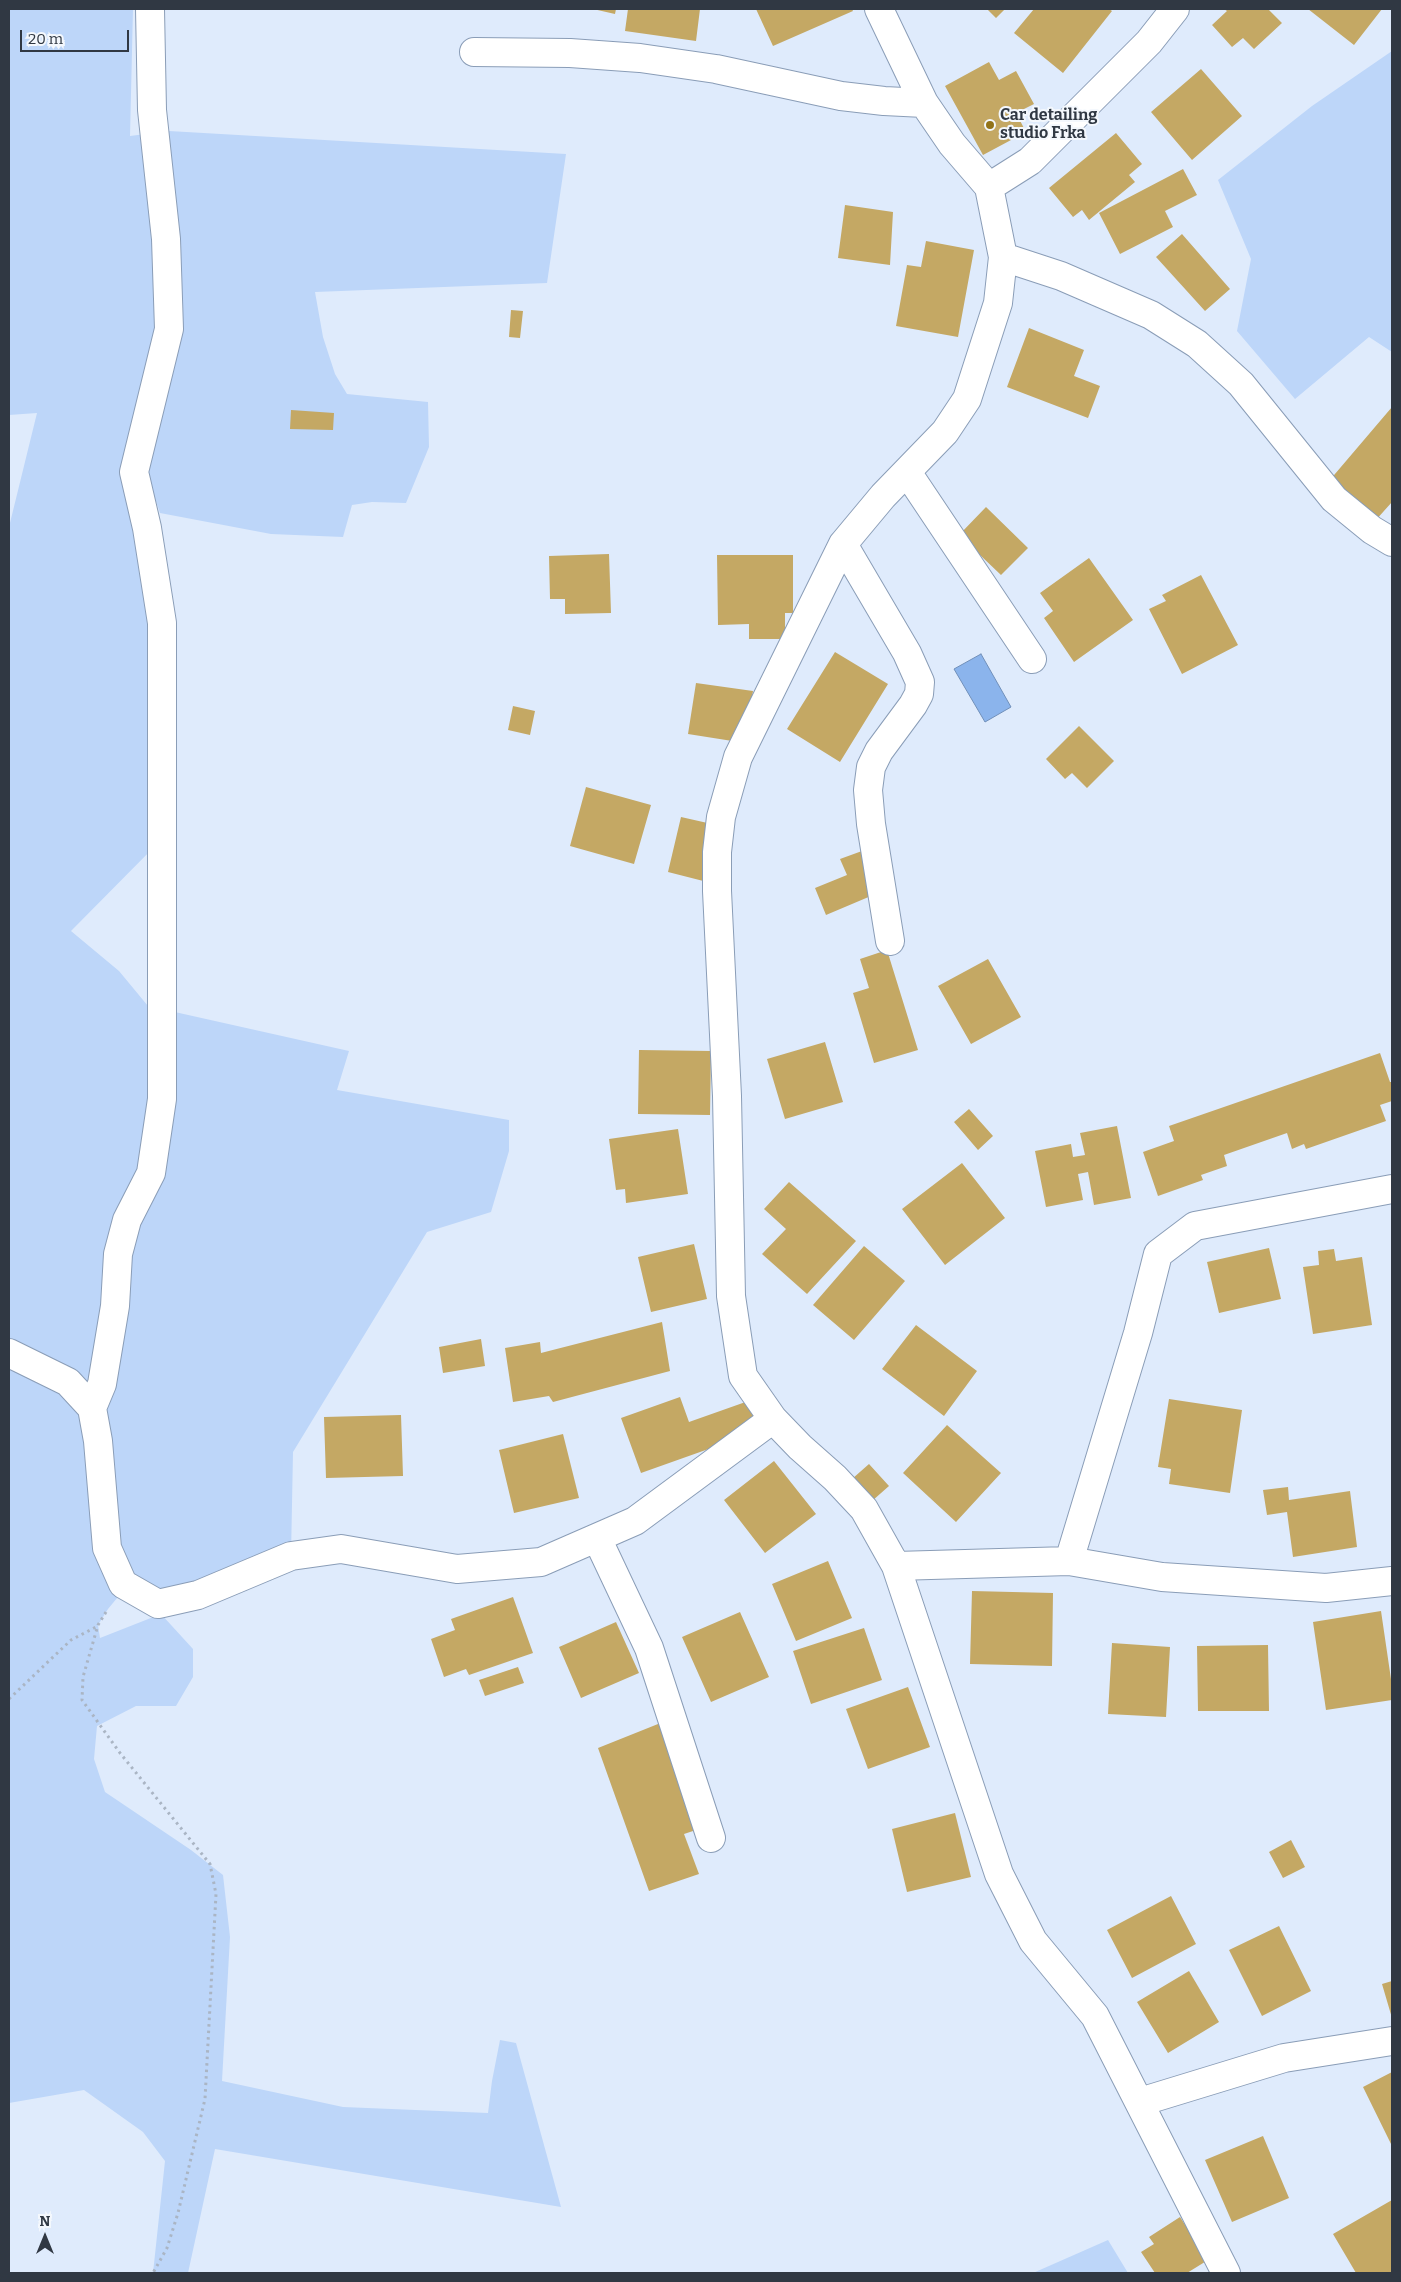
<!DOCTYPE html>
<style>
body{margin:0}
#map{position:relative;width:1401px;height:2282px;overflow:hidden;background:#dfebfc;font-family:Bitter,serif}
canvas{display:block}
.frame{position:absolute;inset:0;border:10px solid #303843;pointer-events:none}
.north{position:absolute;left:20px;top:2212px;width:50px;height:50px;-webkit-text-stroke:4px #f4f8fd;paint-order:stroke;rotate:0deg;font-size:14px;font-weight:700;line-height:20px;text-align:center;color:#303843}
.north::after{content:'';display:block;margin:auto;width:18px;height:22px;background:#303843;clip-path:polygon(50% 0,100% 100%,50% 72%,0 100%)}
.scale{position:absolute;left:20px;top:30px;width:109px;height:22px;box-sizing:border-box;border:2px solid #303843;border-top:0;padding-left:6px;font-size:15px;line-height:18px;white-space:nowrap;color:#303843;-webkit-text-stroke:4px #f4f8fd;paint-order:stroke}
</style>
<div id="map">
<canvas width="1401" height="2282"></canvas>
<div class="frame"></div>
<div class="north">N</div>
<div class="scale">20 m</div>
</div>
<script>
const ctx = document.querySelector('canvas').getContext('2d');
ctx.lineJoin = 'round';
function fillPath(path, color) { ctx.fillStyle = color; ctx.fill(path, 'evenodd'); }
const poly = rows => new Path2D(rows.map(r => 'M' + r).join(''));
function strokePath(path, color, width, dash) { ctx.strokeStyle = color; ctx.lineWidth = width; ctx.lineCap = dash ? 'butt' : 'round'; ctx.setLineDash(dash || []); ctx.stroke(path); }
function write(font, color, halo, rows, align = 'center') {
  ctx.font = font + ' Bitter,serif'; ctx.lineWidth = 4; ctx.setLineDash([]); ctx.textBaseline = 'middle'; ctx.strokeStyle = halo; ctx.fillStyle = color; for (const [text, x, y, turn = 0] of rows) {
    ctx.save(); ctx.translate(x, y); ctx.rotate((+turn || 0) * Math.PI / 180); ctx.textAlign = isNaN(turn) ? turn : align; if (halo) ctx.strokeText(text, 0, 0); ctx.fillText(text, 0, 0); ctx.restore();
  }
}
fillPath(poly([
 [9,9,133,9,130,136,169,131,566,154,547,283,315,292,323,337,335,374,347,394,428,402,429,447,406,503,372,502,352,505,343,537,271,534,160,513,143,463,159,427,156,389,134,472,147,528,161,840,71,931,119,971,148,1006,349,1051,337,1090,509,1120,509,1151,491,1212,427,1232,293,1452,291,1556,198,1595,127,1586,108,1609,98,1625,100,1638,161,1614,193,1649,193,1677,176,1706,136,1706,97,1726,94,1759,105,1792,191,1850,223,1875,230,1937,222,2081,343,2107,488,2113,492,2081,500,2040,516,2043,561,2207,215,2149,188,2273,153,2273,165,2161,143,2132,84,2090,9,2103,9,527,37,413,9,415],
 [1392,51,1392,352,1369,337,1295,399,1237,331,1251,259,1218,180,1312,106],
 [1108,2240,1128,2273,1033,2273]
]), '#bdd6f9');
const water = poly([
 [981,654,1011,707,985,722,954,669,981,654]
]);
fillPath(water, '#8bb4ec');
strokePath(water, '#708fb9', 1);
fillPath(poly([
 [593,9,616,9,615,14],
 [628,9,700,9,696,41,625,31],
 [756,9,852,9,853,11,773,46],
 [987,9,1005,9,996,18],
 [1034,9,1109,9,1112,11,1063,73,1014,33],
 [1224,9,1268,9,1282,23,1254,49,1243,38,1232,47,1212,25,1227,11],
 [1308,9,1382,9,1354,45],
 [989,62,999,80,1016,71,1034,104,1016,113,1026,132,983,155,945,86],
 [1201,69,1242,116,1192,160,1151,112],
 [1116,133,1142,164,1129,175,1135,182,1089,220,1082,210,1073,217,1049,188],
 [1183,169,1197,195,1165,211,1173,227,1120,254,1099,213],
 [845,205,893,212,890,265,838,258],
 [1182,234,1230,289,1205,311,1156,257],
 [926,241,974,250,958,337,896,326,907,265,921,267],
 [511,310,523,311,520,338,509,337],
 [1029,328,1084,350,1074,376,1100,386,1088,418,1007,387],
 [1392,407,1392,502,1375,521,1329,481],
 [291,410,334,413,333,430,290,429],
 [986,507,1028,548,1001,575,959,535],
 [609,554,611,613,565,614,565,599,550,599,549,556],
 [717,555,793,555,793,613,785,613,785,639,749,639,749,624,718,625],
 [1089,558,1133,620,1074,662,1044,618,1053,611,1040,593],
 [1201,575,1238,645,1182,674,1149,609,1166,601,1162,595],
 [835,652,888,684,840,762,787,729],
 [696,683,753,691,745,743,688,734],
 [513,706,535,711,530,735,508,730],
 [1079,726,1114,761,1087,788,1072,773,1065,779,1046,759],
 [586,787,651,805,634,864,570,846],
 [681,817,734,829,719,885,668,872],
 [862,851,878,893,826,915,815,888,847,875,840,859],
 [887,950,918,1050,874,1063,853,993,869,988,860,959],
 [988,959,1021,1017,971,1044,938,986],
 [825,1042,843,1102,785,1119,767,1059],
 [639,1050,711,1051,710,1115,638,1114],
 [1380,1053,1390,1082,1392,1082,1392,1101,1380,1105,1386,1121,1306,1149,1304,1144,1292,1149,1287,1133,1224,1155,1227,1166,1201,1175,1203,1180,1158,1196,1143,1152,1174,1141,1169,1126],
 [969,1109,993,1136,978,1150,954,1122],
 [1117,1126,1131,1198,1094,1205,1088,1172,1078,1174,1083,1200,1046,1207,1035,1151,1071,1144,1073,1157,1085,1155,1080,1133],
 [678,1129,688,1194,626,1203,625,1189,616,1190,609,1139],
 [962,1163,1005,1218,945,1265,902,1209],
 [789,1182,856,1241,807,1294,762,1254,786,1229,764,1209],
 [694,1244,707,1299,651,1312,638,1257],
 [864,1246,905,1281,854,1340,813,1305],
 [1269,1248,1281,1299,1219,1313,1207,1262],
 [1334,1249,1336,1261,1362,1257,1372,1325,1313,1334,1303,1267,1319,1265,1318,1251],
 [662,1322,670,1371,553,1402,549,1396,513,1402,505,1348,540,1342,541,1353],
 [916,1325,977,1371,944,1416,882,1369],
 [481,1339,485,1366,443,1373,439,1347],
 [680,1397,689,1422,754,1399,760,1418,731,1441,641,1473,621,1418],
 [1169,1399,1242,1410,1230,1493,1169,1484,1171,1469,1158,1467],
 [401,1415,403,1476,326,1478,324,1417],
 [947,1425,1001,1473,956,1522,903,1473],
 [563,1434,579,1498,514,1513,499,1450],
 [774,1461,816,1514,765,1553,724,1500],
 [869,1464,889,1486,872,1501,852,1479],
 [1288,1487,1289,1500,1350,1491,1357,1547,1293,1557,1287,1512,1267,1515,1263,1490],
 [828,1561,852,1618,796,1641,772,1584],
 [972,1591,1053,1593,1052,1666,970,1664],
 [513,1597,533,1653,469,1675,466,1669,444,1677,431,1639,455,1630,451,1619],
 [1381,1611,1392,1686,1392,1700,1326,1710,1313,1622],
 [740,1612,769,1677,711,1702,682,1637],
 [616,1622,639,1673,581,1698,559,1647],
 [864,1628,882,1680,811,1704,793,1651],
 [1112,1643,1170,1647,1166,1717,1108,1714],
 [1268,1645,1269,1711,1198,1711,1197,1646],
 [518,1667,524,1683,485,1696,479,1680],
 [908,1687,930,1747,868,1769,846,1709],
 [663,1722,699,1829,684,1834,699,1874,649,1891,598,1748],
 [955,1813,971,1877,907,1892,892,1829],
 [1291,1840,1305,1867,1283,1878,1269,1852],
 [1171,1896,1196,1944,1132,1978,1107,1930],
 [1279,1926,1311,1991,1262,2016,1229,1950],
 [1189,1971,1219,2022,1168,2053,1137,2002],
 [1392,1981,1392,2018,1382,1984],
 [1392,2072,1392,2146,1363,2087],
 [1263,2136,1289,2198,1232,2222,1205,2160],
 [1392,2200,1392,2273,1356,2273,1333,2234],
 [1180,2217,1208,2260,1187,2273,1155,2273,1141,2252,1154,2244,1149,2237]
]), '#c4a864');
const minor = poly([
 [879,9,924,103,952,144,989,187],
 [1175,9,1149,42,1030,161,989,187,1003,257,998,303,967,399,945,432,883,496,843,544,738,757,721,817,717,852,717,891,727,1096,731,1296,743,1376,773,1419,800,1447,835,1478,864,1509,896,1566,999,1874,1033,1941,1095,2016,1226,2273],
 [474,52,570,53,640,58,716,69,841,96,884,101,924,103],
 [1003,257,1061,276,1151,315,1197,344,1241,384,1334,499,1372,530,1392,542],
 [907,472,1032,659],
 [843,544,907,653,920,682,919,694,913,705,879,751,871,767,868,790,871,824,890,941],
 [9,1353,68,1382,92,1408,98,1441,107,1548,123,1584,158,1604,198,1595,291,1556,341,1549,457,1569,541,1562,635,1521,773,1419],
 [92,1408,102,1384,115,1306,118,1254,127,1220,151,1173,162,1099,162,623,147,528,134,472,169,329,166,239,152,110,150,9],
 [597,1538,649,1648,711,1838],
 [1069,1561,1138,1333,1158,1254,1195,1226,1392,1189],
 [896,1566,1069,1561,1162,1577,1326,1588,1392,1581],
 [1140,2102,1284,2058,1392,2041]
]);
strokePath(minor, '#8a9db7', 30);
strokePath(poly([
 [106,1612,98,1625,83,1677,82,1700,120,1753,210,1864,216,1894,205,2099,178,2213,167,2248,153,2273],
 [9,1699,71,1640,98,1626]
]), '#aab5c4', 3, [2.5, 4]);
strokePath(minor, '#fff', 28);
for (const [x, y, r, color] of [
 [990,125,5,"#927319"]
]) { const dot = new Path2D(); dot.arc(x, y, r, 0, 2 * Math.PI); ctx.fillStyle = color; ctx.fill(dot); strokePath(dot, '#f4f8fd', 2); }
write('bold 16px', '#303843', '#f4f8fd', [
 ["Car detailing",1000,116],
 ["studio Frka",1000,134]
], 'left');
</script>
